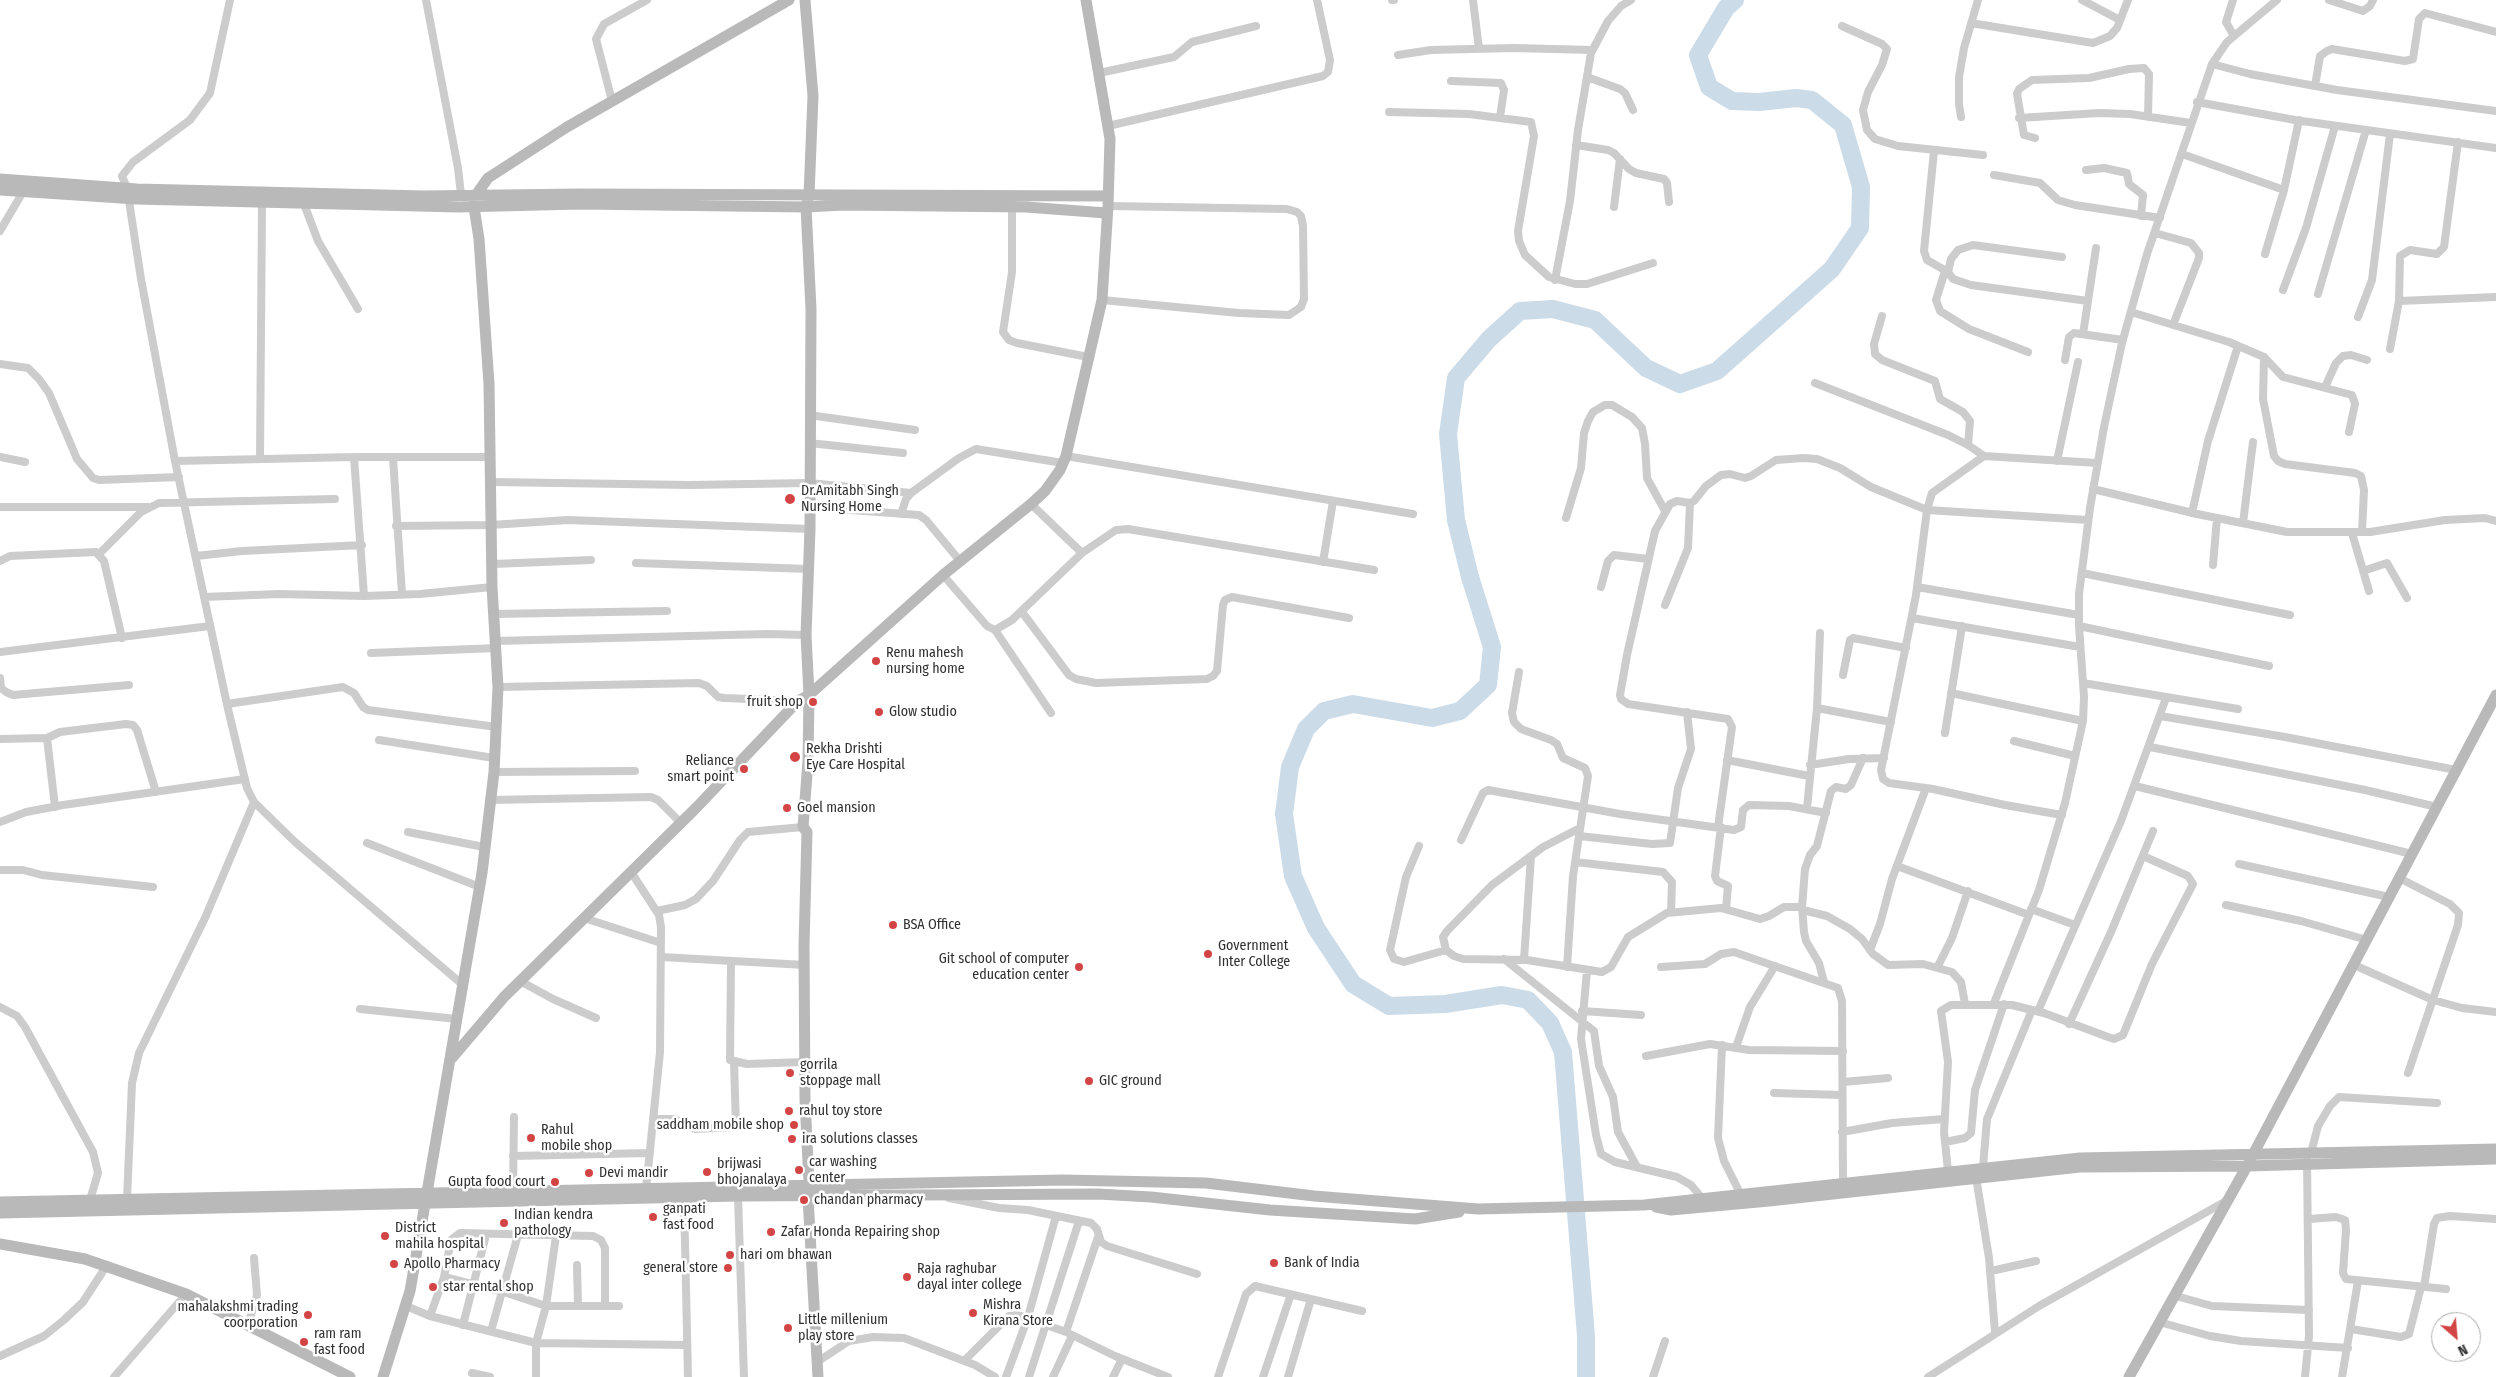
<!DOCTYPE html>
<style>
body{margin:0}
#map{position:relative;width:2496px;height:1377px;overflow:hidden;background:#fff;font-family:"Fira Sans Condensed",sans-serif}
canvas{display:block}
.north{position:absolute;left:2431px;top:1312px;width:50px;height:50px;box-sizing:border-box;background:#fff;border:1px solid #acacac;border-radius:50%;rotate:153deg;font-size:14px;font-weight:700;line-height:20px;text-align:center;color:#2f2f2f}
.north::after{content:'';display:block;margin:auto;width:18px;height:22px;background:#d24544;clip-path:polygon(50% 0,100% 100%,50% 72%,0 100%)}
</style>
<div id="map">
<canvas width="2496" height="1377"></canvas>
<div class="north">N</div>
</div>
<script>
const ctx = document.querySelector('canvas').getContext('2d');
ctx.lineJoin = 'round';
const poly = rows => new Path2D(rows.map(r => 'M' + r).join(''));
function strokePath(path, color, width, dash) { ctx.strokeStyle = color; ctx.lineWidth = width; ctx.lineCap = dash ? 'butt' : 'round'; ctx.setLineDash(dash || []); ctx.stroke(path); }
function write(font, color, halo, rows, align = 'center') {
  ctx.font = font + ' "Fira Sans Condensed",sans-serif'; ctx.lineWidth = 5; ctx.setLineDash([]); ctx.textBaseline = 'middle'; ctx.strokeStyle = halo; ctx.fillStyle = color; for (const [text, x, y, turn = 0] of rows) {
    ctx.save(); ctx.translate(x, y); ctx.rotate((+turn || 0) * Math.PI / 180); ctx.textAlign = isNaN(turn) ? turn : align; if (halo) ctx.strokeText(text, 0, 0); ctx.fillText(text, 0, 0); ctx.restore();
  }
}
strokePath(poly([
 [1586,1377,1586,1336,1563,1052,1550,1023,1528,1000,1502,995,1445,1004,1389,1006,1353,984,1316,928,1293,876,1284,814,1290,767,1306,729,1324,711,1353,704,1432,718,1460,711,1488,685,1492,647,1470,577,1456,520,1448,434,1456,378,1489,339,1520,311,1553,309,1595,320,1646,368,1680,384,1717,371,1832,269,1860,228,1861,187,1843,125,1812,100,1796,98,1759,102,1732,101,1709,87,1698,55,1726,8,1735,0]
]), '#ccdbe8', 18);
strokePath(poly([
 [230,0,210,93,190,120,133,162,122,176,127,188,141,279,175,461,228,709,247,788,254,802,295,842,463,985],
 [426,0,458,168,461,195],
 [1392,0,1394,0],
 [1473,0,1479,49],
 [2082,0,2120,20],
 [2233,0,2226,22,2234,36],
 [2329,0,2363,11,2370,6,2373,0],
 [1971,23,2093,43,2110,36,2117,28,2128,0],
 [1842,26,1882,44,1887,49,1882,65,1868,92,1863,110,1867,130,1875,139,1898,146,1983,155],
 [1398,55,1431,50,1514,48,1592,50],
 [2212,64,2250,74,2337,90,2496,111],
 [1099,73,1174,57,1192,42,1256,26],
 [1587,77,1620,89,1625,93,1633,110],
 [1451,81,1501,83,1504,90,1500,117],
 [2315,86,2320,56,2327,51,2332,49,2405,61,2413,59,2419,19,2425,13,2496,32],
 [612,101,596,39,604,24,647,0],
 [2197,102,2295,120,2496,148],
 [1389,112,1469,114,1531,122,1534,136,1518,231,1519,241,1525,255,1549,277,1575,284,1587,284,1653,263],
 [1961,117,1959,104,1959,77,1964,48,1978,0],
 [2019,118,2099,113,2130,114,2191,123],
 [1108,126,1323,76,1328,72,1330,60,1317,0],
 [2035,138,2024,135,2017,94,2019,89,2032,80,2089,78,2129,69,2144,68,2149,74,2148,117],
 [1576,145,1608,150,1614,153,1629,169,1636,173,1664,179,1667,183,1669,202],
 [1934,151,1924,251,1927,260,1948,272],
 [2182,154,2284,190],
 [2086,170,2104,168,2127,173,2129,184,2143,195,2141,216],
 [1994,175,2040,183,2058,200,2075,205,2160,218],
 [1012,203,1012,272,1003,332,1009,340,1017,343,1088,357],
 [304,204,318,241,358,309],
 [1614,207,1620,159],
 [0,231,24,190],
 [2155,233,2191,243,2199,253,2199,258,2173,325],
 [2265,254,2284,190,2299,120],
 [2062,257,1973,245,1958,250,1951,259,1948,272,1953,279,1971,285,2088,301],
 [1945,271,1936,300,1940,311,1969,329,2028,352],
 [1555,280,1570,201,1578,130,1591,53,1608,21,1621,6,1631,0],
 [2283,290,2306,228,2335,126],
 [2318,294,2366,130],
 [1102,300,1239,313,1289,315,1301,307,1304,299,1303,226,1301,216,1297,212,1287,209,1108,206],
 [2399,301,2496,297],
 [2131,312,2229,342,2264,357,2283,377,2352,395,2355,404,2349,432],
 [1882,316,1874,344,1875,354,1882,360,1935,381,1940,399,1963,412,1970,421,1968,445],
 [2358,317,2372,280,2390,134],
 [2083,334,2096,248],
 [2390,349,2399,301,2400,256,2410,250,2437,254,2444,247,2458,142],
 [2264,357,2263,399,2274,456,2278,461,2285,464,2355,473,2361,476,2364,490,2362,532],
 [2065,360,2069,337,2074,333,2123,340],
 [0,364,28,368,39,379,49,393,77,459,93,478,99,480,179,477],
 [1815,383,1948,435,1968,445,1984,456],
 [2325,387,2336,363,2343,356,2351,355,2367,360],
 [809,415,915,430],
 [809,443,903,453],
 [1066,456,1413,514],
 [0,457,25,462],
 [354,457,364,596],
 [393,458,402,594],
 [260,459,262,203],
 [175,461,354,457,491,457],
 [2057,461,2078,362],
 [492,482,690,485,809,483,911,493],
 [2093,489,2197,514,2287,532,2370,532,2445,520,2485,518,2496,521],
 [1031,504,1082,553],
 [0,507,148,507],
 [809,507,919,515,926,520,960,561],
 [2192,513,2208,441,2238,346],
 [901,514,906,499,911,493,959,458,976,449,1063,463],
 [1566,518,1581,468,1584,433,1588,421,1593,412,1605,405,1612,405,1632,417,1642,428,1645,444,1647,478,1665,511],
 [2243,523,2253,442],
 [396,526,491,525,568,520,810,529],
 [2352,533,2369,591],
 [99,554,141,512,159,503,335,499],
 [196,556,242,551,362,545],
 [0,561,10,556,96,552,104,561,122,638],
 [1323,562,1333,501],
 [636,563,809,569],
 [493,564,591,560],
 [2213,565,2217,518],
 [2363,571,2387,563,2407,598],
 [2082,573,2290,615],
 [943,575,987,626,995,630,1012,620,1082,553,1116,530,1128,529,1374,570],
 [1601,587,1608,561,1614,555,1648,559],
 [1917,587,2079,615],
 [204,597,279,594,364,596,420,594,492,587],
 [1665,605,1688,548,1690,503],
 [1022,612,1069,675,1076,679,1096,683,1207,679,1213,676,1217,671,1223,605,1225,600,1232,597,1349,618],
 [493,614,667,611],
 [1912,618,2080,647],
 [2079,626,2269,666],
 [995,630,1051,713],
 [496,641,767,634,806,635],
 [0,652,210,626],
 [371,653,497,648],
 [1519,672,1512,713,1514,722,1521,729,1551,740,1557,744,1563,758,1585,768,1588,776,1573,876,1567,967],
 [1843,675,1850,640,1853,638,1906,648],
 [0,678,1,688,6,692,13,695,129,685],
 [2083,683,2238,709],
 [498,687,699,683,707,686,718,697,724,698,798,701],
 [1951,693,2083,721],
 [227,704,343,687,354,693,363,707,368,710,497,727],
 [1817,708,1891,722],
 [2160,716,2285,737,2456,770],
 [1945,733,1962,626],
 [0,739,47,738],
 [379,740,494,758],
 [2014,741,2075,756],
 [2150,747,2365,790,2437,807],
 [1727,760,1809,776],
 [1810,765,1849,759,1884,758],
 [494,772,635,771],
 [2135,786,2412,854],
 [489,800,651,797,658,800,681,823],
 [55,807,47,738,60,732,126,724,133,725,137,730,156,792],
 [1807,808,1817,708,1820,633],
 [2062,815,2005,805,1933,789,1889,783,1883,779,1881,770,1916,595,1927,510,1932,493,1984,456,2097,463],
 [0,822,26,812,63,805,245,779],
 [1718,827,1732,727,1728,719,1628,704,1621,699,1620,695,1627,655,1655,531,1670,504,1677,501,1690,503,1694,501,1706,486,1721,475,1730,474,1745,478,1751,476,1776,460,1803,458,1817,459,1840,468,1871,487,1927,510,2088,520],
 [1721,827,1715,876,1717,881,1728,886,1726,909],
 [1580,828,1543,847,1492,885,1447,931,1443,937,1446,950,1454,956,1463,959,1527,960,1602,972,1611,967,1628,937,1667,913,1721,908,1760,919,1769,916,1784,907,1802,907],
 [408,832,484,847],
 [1579,836,1652,844,1670,843,1678,788,1691,749,1687,712],
 [1461,840,1483,793,1488,790,1620,814,1734,830,1741,827,1743,810,1749,805,1789,806,1826,813],
 [367,843,480,887],
 [1419,846,1406,877,1390,950,1394,959,1404,962,1446,950],
 [1575,862,1663,872,1672,882,1671,912],
 [2239,864,2389,897],
 [1897,866,2029,915],
 [0,870,23,870,42,875,153,887],
 [631,872,659,915,661,927,660,1052,646,1189],
 [2399,878,2450,904,2459,913,2458,925,2408,1073],
 [2226,905,2301,921,2367,940],
 [2031,909,2075,925],
 [1803,910,1827,916,1850,929,1862,939,1873,954,1888,965,1923,964,1952,972,1961,982,1965,1004],
 [657,911,685,905,696,899,713,881,740,840,748,832,803,827],
 [584,918,661,943],
 [1870,950,1880,924,1892,879,1926,788],
 [661,957,805,965],
 [1504,959,1594,1031,1599,1066,1613,1097,1618,1132,1637,1167],
 [1524,960,1531,856],
 [731,961,730,1060,747,1064,805,1062],
 [2354,965,2433,1000,2462,1008,2496,1012],
 [1938,966,1952,938,1968,891],
 [1661,967,1705,964,1721,954,1734,952,1838,988,1842,1001,1843,1184],
 [1587,970,1581,1039,1596,1135,1601,1154,1615,1162,1677,1177,1691,1185,1702,1198],
 [520,981,553,999,596,1018],
 [1824,982,1819,963,1806,941,1804,932,1802,907,1805,869,1810,855,1817,846,1831,791,1836,787,1846,789,1851,785,1863,758],
 [1994,1003,2039,890,2065,803,2083,721,2084,697,2079,626,2079,594,2090,508,2104,427,2122,343,2147,254,2212,64,2227,42,2277,0],
 [0,1007,17,1016,25,1027,93,1152,98,1173,90,1200],
 [360,1009,457,1019],
 [1582,1011,1641,1015],
 [2038,1011,2121,821,2166,698],
 [2069,1024,2111,932,2153,831],
 [1722,1045,1718,1138,1724,1161,1741,1195],
 [1736,1047,1750,1007,1775,966],
 [1646,1056,1710,1044,1749,1050,1843,1051],
 [1843,1082,1888,1078],
 [1774,1093,1842,1095],
 [653,1119,675,1119,695,1129,736,1127,734,1062],
 [1842,1132,1892,1123,1944,1119],
 [1945,1142,1965,1138,1971,1133,1975,1090,2004,1004],
 [2311,1153,2318,1126,2330,1106,2339,1097,2437,1103],
 [513,1156,650,1153],
 [1983,1167,1987,1119,2032,1010],
 [1948,1171,1944,1132,1948,1062,1941,1011,1951,1005,2012,1005,2044,1013,2108,1037,2114,1039,2123,1035,2152,964,2193,884,2188,876,2143,856],
 [1976,1177,1989,1258,1995,1332],
 [513,1193,514,1117],
 [738,1196,744,1377],
 [684,1198,688,1377],
 [949,1198,999,1208,1028,1210,1091,1223,1097,1229,1101,1242,1107,1246,1197,1274],
 [127,1199,132,1083,139,1053,205,918,254,802],
 [2309,1219,2336,1217,2345,1220,2346,1230,2343,1273,2346,1279,2446,1289],
 [577,1265,578,1306],
 [1991,1271,2036,1261],
 [444,1277,504,1292,546,1306,619,1306],
 [2424,1287,2434,1224,2437,1218,2450,1216,2496,1219],
 [2176,1296,2212,1306,2309,1310],
 [406,1306,430,1316,536,1343,687,1345],
 [430,1316,444,1277,451,1240,460,1233,593,1236,601,1240,605,1248,605,1306],
 [2159,1322,2210,1336,2241,1341,2348,1348],
 [248,1325,257,1295,254,1258],
 [463,1325,486,1235],
 [2351,1329,2401,1337,2409,1334,2421,1287],
 [491,1331,518,1235],
 [1066,1332,1098,1237],
 [0,1356,44,1336,64,1320,83,1302,107,1265],
 [964,1361,1009,1316,1018,1315,1066,1332,1115,1356,1168,1377],
 [817,1362,849,1341,873,1337,904,1338,975,1365,995,1377],
 [472,1373,490,1377],
 [114,1377,186,1294],
 [536,1377,536,1343,546,1306,556,1236],
 [1006,1377,1028,1317,1056,1216],
 [1029,1377,1079,1221],
 [1053,1377,1072,1336],
 [1113,1377,1122,1359],
 [1218,1377,1246,1294,1255,1286,1362,1311],
 [1263,1377,1291,1294],
 [1288,1377,1311,1299],
 [1653,1377,1665,1341],
 [1928,1377,2039,1306,2228,1200],
 [2305,1377,2309,1336,2307,1160],
 [2342,1377,2358,1281]
]), '#ccc', 8);
strokePath(poly([
 [805,0,813,96,809,195,806,207,811,309,810,529,806,635,809,695,808,761,803,827,807,832,804,946,805,1099,809,1184,808,1197,818,1377],
 [0,179,137,189,424,196,580,194,1107,196],
 [0,190,136,199,459,207,580,204,806,207,844,205,1026,207,1106,213],
 [452,1058,504,997,695,809,798,701,809,695,943,575,1031,504,1045,491,1060,470,1066,456,1102,300,1108,206,1110,139,1086,0],
 [0,1202,1063,1180,1206,1183,1314,1196,1478,1209,1644,1205,2080,1158,2496,1149],
 [1656,1207,1671,1210,1769,1201,2080,1167,2247,1166,2496,1159],
 [0,1213,738,1196,1098,1194,1151,1197,1270,1210,1415,1219,1459,1212],
 [0,1244,85,1259,186,1294,350,1377],
 [383,1377,410,1291,482,873,494,772,498,687,492,587,489,384,479,239,474,207,476,195,488,178,567,127,789,0],
 [2129,1377,2247,1166,2496,695]
]), '#b9b9b9', 11);
for (const [x, y, r, color] of [
 [790,499,6,"#d24544"],
 [876,661,5,"#d24544"],
 [813,702,5,"#d24544"],
 [879,712,5,"#d24544"],
 [795,757,6,"#d24544"],
 [744,769,5,"#d24544"],
 [787,808,5,"#d24544"],
 [893,925,5,"#d24544"],
 [1208,954,5,"#d24544"],
 [1079,967,5,"#d24544"],
 [790,1073,5,"#d24544"],
 [1089,1081,5,"#d24544"],
 [789,1111,5,"#d24544"],
 [794,1125,5,"#d24544"],
 [531,1138,5,"#d24544"],
 [792,1139,5,"#d24544"],
 [799,1170,5,"#d24544"],
 [707,1172,5,"#d24544"],
 [589,1173,5,"#d24544"],
 [555,1182,5,"#d24544"],
 [804,1200,5,"#d24544"],
 [653,1217,5,"#d24544"],
 [504,1223,5,"#d24544"],
 [771,1232,5,"#d24544"],
 [385,1236,5,"#d24544"],
 [730,1255,5,"#d24544"],
 [1274,1263,5,"#d24544"],
 [394,1264,5,"#d24544"],
 [728,1268,5,"#d24544"],
 [907,1277,5,"#d24544"],
 [433,1287,5,"#d24544"],
 [973,1313,5,"#d24544"],
 [308,1315,5,"#d24544"],
 [788,1328,5,"#d24544"],
 [304,1342,5,"#d24544"]
]) { const dot = new Path2D(); dot.arc(x, y, r, 0, 2 * Math.PI); ctx.fillStyle = color; ctx.fill(dot); strokePath(dot, '#fff', 2); }
write('14px', '#2f2f2f', '#fff', [
 ["Dr.Amitabh Singh",801,491],
 ["Nursing Home",801,507],
 ["Renu mahesh",886,653],
 ["nursing home",886,669],
 ["fruit shop",803,702,"right"],
 ["Glow studio",889,712],
 ["Rekha Drishti",806,749],
 ["Eye Care Hospital",806,765],
 ["Reliance",734,761,"right"],
 ["smart point",734,777,"right"],
 ["Goel mansion",797,808],
 ["BSA Office",903,925],
 ["Government",1218,946],
 ["Inter College",1218,962],
 ["Git school of computer",1069,959,"right"],
 ["education center",1069,975,"right"],
 ["gorrila",800,1065],
 ["stoppage mall",800,1081],
 ["GIC ground",1099,1081],
 ["rahul toy store",799,1111],
 ["saddham mobile shop",784,1125,"right"],
 ["Rahul",541,1130],
 ["mobile shop",541,1146],
 ["ira solutions classes",802,1139],
 ["car washing",809,1162],
 ["center",809,1178],
 ["brijwasi",717,1164],
 ["bhojanalaya",717,1180],
 ["Devi mandir",599,1173],
 ["Gupta food court",545,1182,"right"],
 ["chandan pharmacy",814,1200],
 ["ganpati",663,1209],
 ["fast food",663,1225],
 ["Indian kendra",514,1215],
 ["pathology",514,1231],
 ["District",395,1228],
 ["mahila hospital",395,1244],
 ["Zafar Honda Repairing shop",781,1232],
 ["hari om bhawan",740,1255],
 ["Bank of India",1284,1263],
 ["Apollo Pharmacy",404,1264],
 ["general store",718,1268,"right"],
 ["Raja raghubar",917,1269],
 ["dayal inter college",917,1285],
 ["star rental shop",443,1287],
 ["Mishra",983,1305],
 ["Kirana Store",983,1321],
 ["mahalakshmi trading",298,1307,"right"],
 ["coorporation",298,1323,"right"],
 ["Little millenium",798,1320],
 ["play store",798,1336],
 ["ram ram",314,1334],
 ["fast food",314,1350]
], 'left');
</script>
